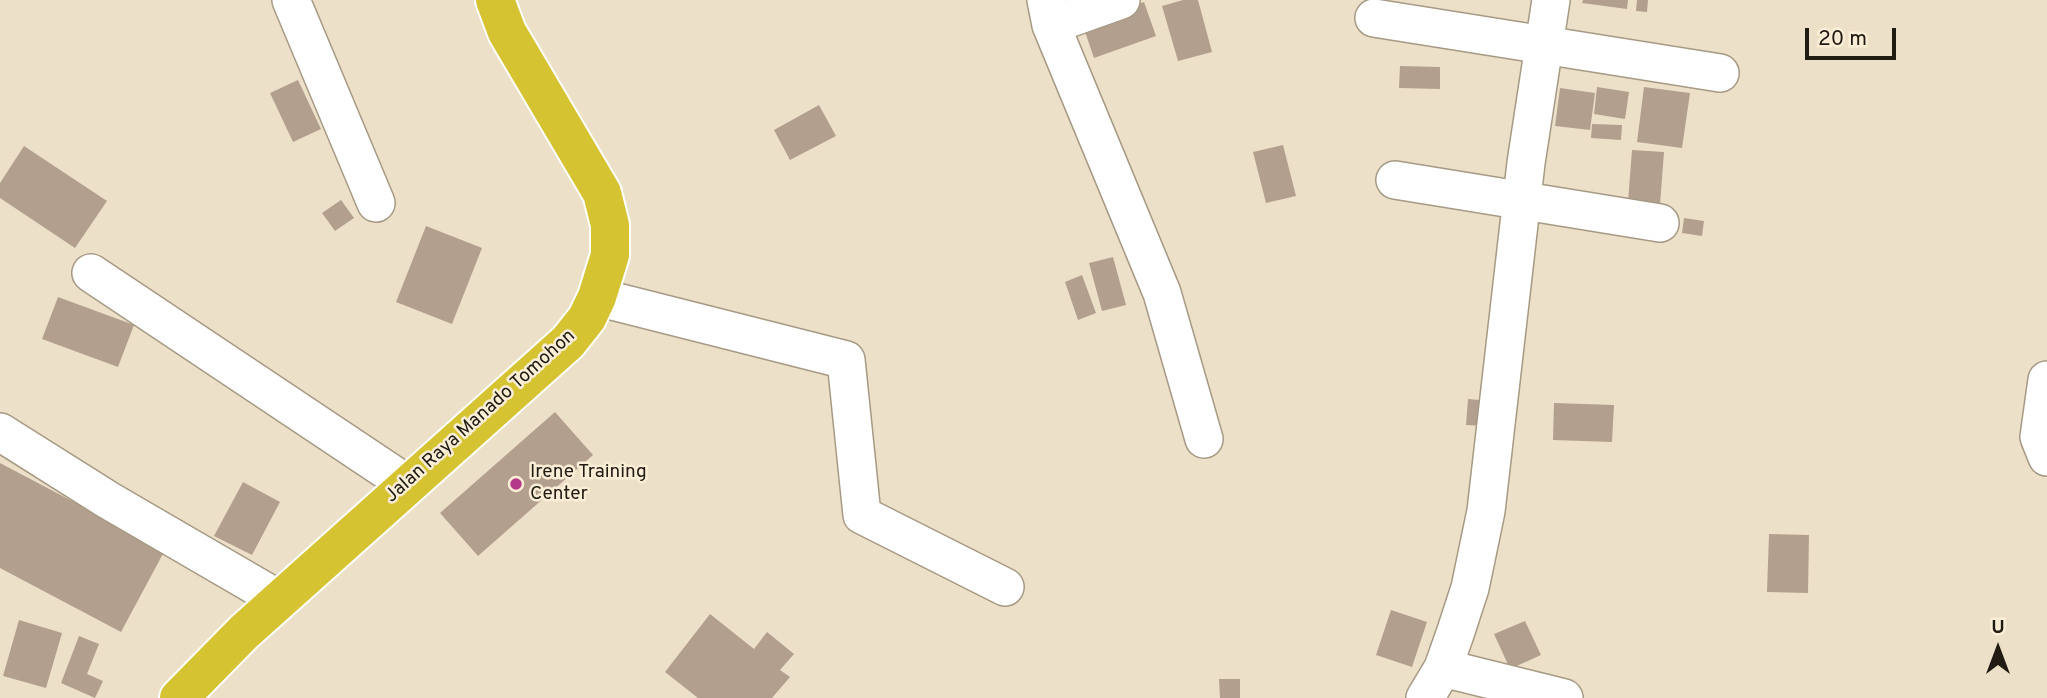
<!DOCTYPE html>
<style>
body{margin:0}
#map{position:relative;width:2047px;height:698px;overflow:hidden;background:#ede0c9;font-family:Overpass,sans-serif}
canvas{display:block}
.north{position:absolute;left:1963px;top:614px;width:70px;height:70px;-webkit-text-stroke:5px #fbeed6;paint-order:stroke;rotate:0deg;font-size:19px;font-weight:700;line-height:28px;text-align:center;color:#201b13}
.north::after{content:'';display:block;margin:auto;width:24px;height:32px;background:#201b13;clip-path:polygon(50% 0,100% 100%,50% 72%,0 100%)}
.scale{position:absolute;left:1805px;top:28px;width:91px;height:32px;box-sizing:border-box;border:4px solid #201b13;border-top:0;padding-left:9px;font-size:21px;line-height:24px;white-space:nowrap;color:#201b13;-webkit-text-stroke:5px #fbeed6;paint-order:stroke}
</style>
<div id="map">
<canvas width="2047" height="698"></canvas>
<div class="north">U</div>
<div class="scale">20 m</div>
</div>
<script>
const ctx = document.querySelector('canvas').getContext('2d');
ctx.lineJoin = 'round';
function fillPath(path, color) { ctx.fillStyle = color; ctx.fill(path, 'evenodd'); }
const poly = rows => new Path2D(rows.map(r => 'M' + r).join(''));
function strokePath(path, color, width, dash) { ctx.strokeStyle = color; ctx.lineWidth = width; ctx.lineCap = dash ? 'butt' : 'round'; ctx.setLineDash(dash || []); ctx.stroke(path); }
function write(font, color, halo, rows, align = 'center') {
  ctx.font = font + ' Overpass,sans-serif'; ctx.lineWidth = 5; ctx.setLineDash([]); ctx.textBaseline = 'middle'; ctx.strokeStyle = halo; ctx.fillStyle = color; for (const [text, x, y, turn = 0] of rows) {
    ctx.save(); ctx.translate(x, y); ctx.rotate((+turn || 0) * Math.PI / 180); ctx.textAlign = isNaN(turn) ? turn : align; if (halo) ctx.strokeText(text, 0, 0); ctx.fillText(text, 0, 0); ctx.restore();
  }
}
fillPath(poly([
 [1183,0,1198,0,1212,52,1178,61,1162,6],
 [1583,0,1628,0,1627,9,1582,3],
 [1637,0,1648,0,1647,12,1636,11],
 [1144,2,1156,36,1094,58,1082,23],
 [1400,66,1440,67,1440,89,1399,88],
 [298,80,321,129,293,142,270,93],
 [1597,87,1629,92,1625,119,1594,114],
 [1644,87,1690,93,1682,148,1637,142],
 [1560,88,1595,93,1590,130,1555,126],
 [819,105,836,136,790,160,774,130],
 [1592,124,1622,125,1621,140,1591,138],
 [1283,145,1296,196,1266,203,1253,152],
 [24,146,107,201,75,248,0,198,0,183],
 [1632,150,1664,152,1660,205,1628,202],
 [341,200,354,218,335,231,322,213],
 [1684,218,1704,221,1702,236,1682,233],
 [426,226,482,248,452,324,396,302],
 [1113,257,1126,305,1102,311,1089,263],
 [1082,275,1096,313,1078,320,1065,282],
 [58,297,134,325,118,367,42,339],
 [1468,399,1490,401,1489,426,1466,425],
 [1554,403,1614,405,1612,442,1553,440],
 [555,412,593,455,478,556,440,513],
 [0,463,165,550,121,632,0,568],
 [243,482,280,502,252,555,214,536],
 [1769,534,1809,535,1808,593,1767,592],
 [1391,610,1427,622,1412,667,1376,655],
 [710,614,754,649,767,632,794,654,780,670,790,677,772,698,698,698,665,672],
 [19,620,62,633,46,688,3,676],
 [1525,621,1541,655,1510,669,1494,634],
 [79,636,99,644,87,674,103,681,95,698,61,683],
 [1219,679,1240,679,1240,698,1220,698]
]), '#b39f8e');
const minor = poly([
 [291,0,376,203],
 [1046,0,1051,25,1162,293,1204,439],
 [1374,18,1720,73],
 [1051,25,1121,0],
 [1395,180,1660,223],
 [91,273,407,484],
 [597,297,846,360,862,515,1005,587],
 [2047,380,2039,437,2047,457],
 [0,432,108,500,280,600],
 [1443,668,1564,698],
 [1425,698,1443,668,1455,634,1470,588,1486,511,1526,163,1551,0]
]);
const highway = poly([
 [179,698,244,632,568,342,587,318,597,297,610,255,610,225,602,193,507,32,495,0]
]);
strokePath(minor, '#a69a84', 40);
strokePath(highway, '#fff', 42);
strokePath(minor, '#fff', 37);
strokePath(highway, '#d6c331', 38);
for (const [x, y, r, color] of [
 [516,484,7,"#b4398a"]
]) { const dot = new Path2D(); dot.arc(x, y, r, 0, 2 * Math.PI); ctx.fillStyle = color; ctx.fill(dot); strokePath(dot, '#fbeed6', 2.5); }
write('19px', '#201b13', '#fbeed6', [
 ["Jalan Raya Manado Tomohon",481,417,-42]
]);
write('19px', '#201b13', '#fbeed6', [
 ["Irene Training",530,473],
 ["Center",530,495]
], 'left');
</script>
